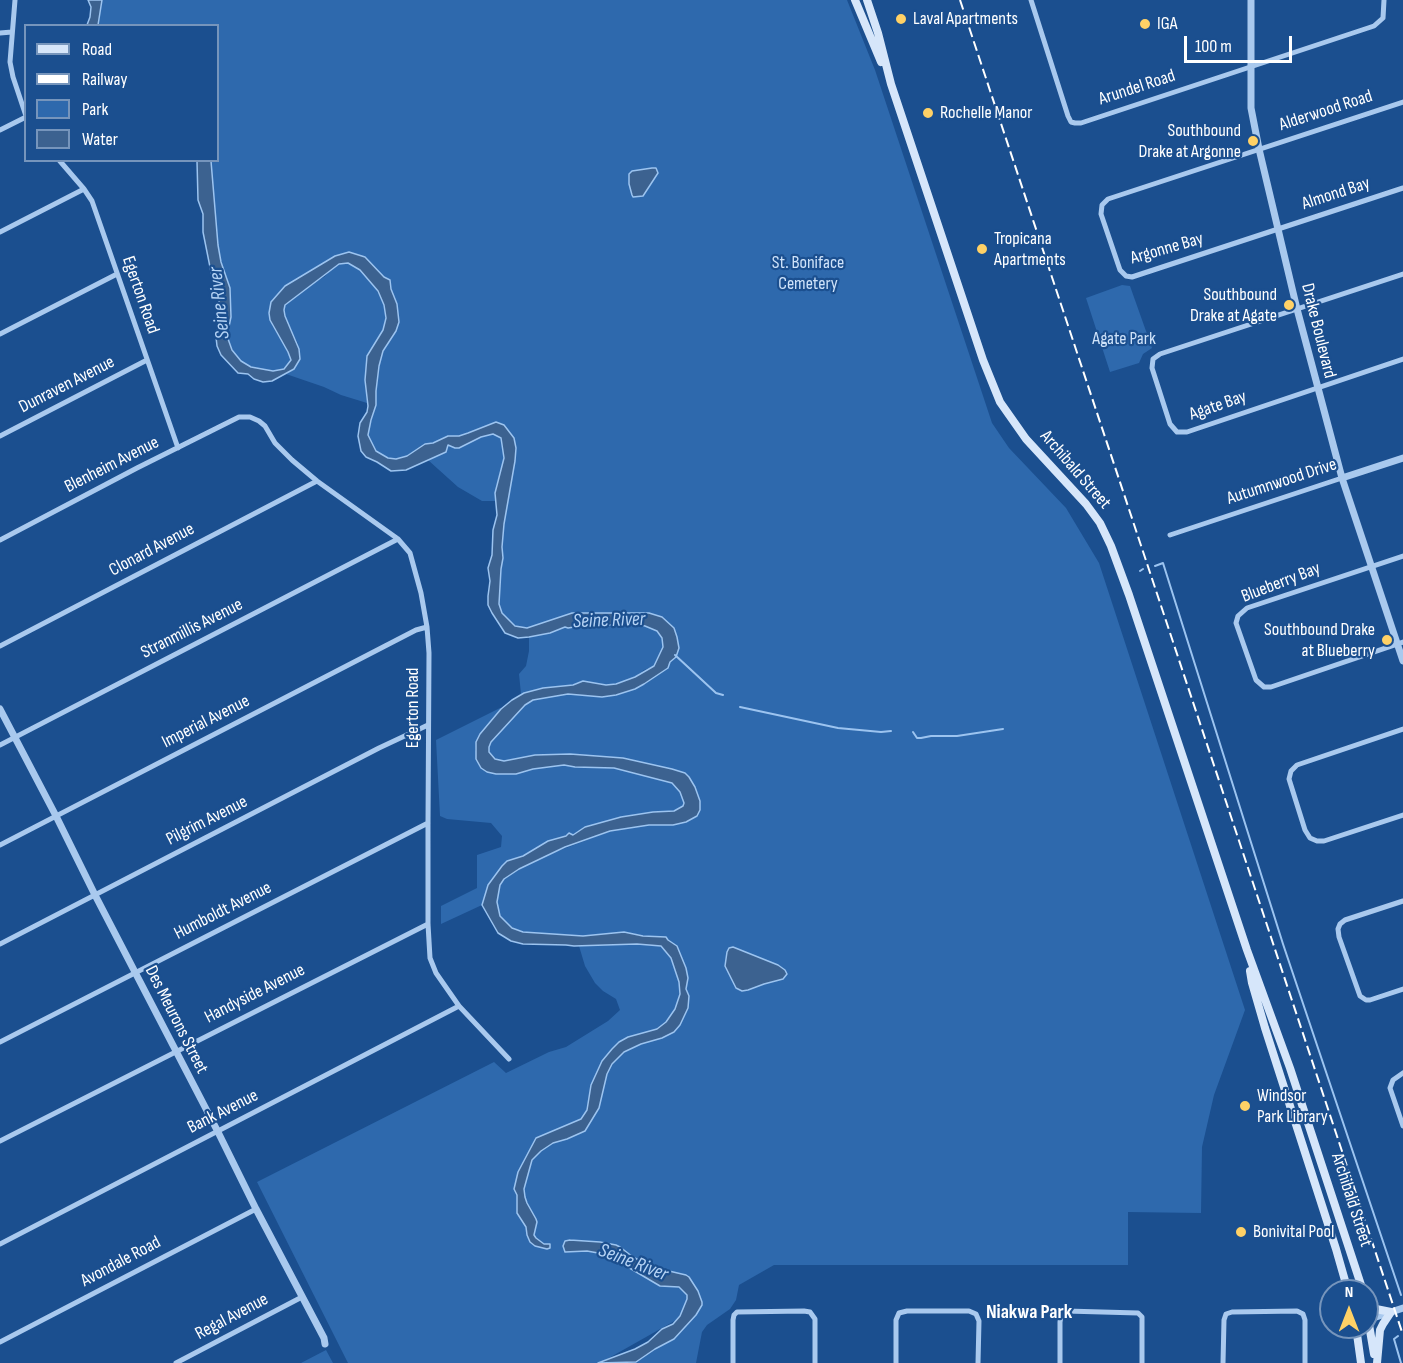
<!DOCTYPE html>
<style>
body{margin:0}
#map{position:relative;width:1403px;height:1363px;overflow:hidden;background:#1b4f8f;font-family:"Sofia Sans Condensed",sans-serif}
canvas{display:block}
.legend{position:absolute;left:24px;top:24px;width:195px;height:138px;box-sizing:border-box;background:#1b4f8f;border:2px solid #7695bc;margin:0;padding:8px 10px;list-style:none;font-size:18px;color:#fff}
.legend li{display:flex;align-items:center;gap:12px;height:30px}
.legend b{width:30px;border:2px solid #7695bc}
.north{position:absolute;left:1319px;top:1279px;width:60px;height:60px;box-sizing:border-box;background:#1b4f8f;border:2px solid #7695bc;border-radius:50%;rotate:0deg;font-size:16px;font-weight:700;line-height:24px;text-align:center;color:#fff}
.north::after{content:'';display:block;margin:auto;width:21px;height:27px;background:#ffd166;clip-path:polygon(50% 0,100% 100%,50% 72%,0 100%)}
.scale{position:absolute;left:1184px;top:36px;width:108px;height:27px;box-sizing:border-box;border:3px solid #fff;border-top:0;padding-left:8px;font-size:18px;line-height:21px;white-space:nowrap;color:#fff;-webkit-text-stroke:4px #1b4f8f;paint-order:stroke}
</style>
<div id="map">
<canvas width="1403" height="1363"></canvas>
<ul class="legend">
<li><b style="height:8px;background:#d6e6fa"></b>Road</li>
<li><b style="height:8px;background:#fff"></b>Railway</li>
<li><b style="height:16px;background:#2e69ad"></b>Park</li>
<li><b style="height:16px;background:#3c6290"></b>Water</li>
</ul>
<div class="north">N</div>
<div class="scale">100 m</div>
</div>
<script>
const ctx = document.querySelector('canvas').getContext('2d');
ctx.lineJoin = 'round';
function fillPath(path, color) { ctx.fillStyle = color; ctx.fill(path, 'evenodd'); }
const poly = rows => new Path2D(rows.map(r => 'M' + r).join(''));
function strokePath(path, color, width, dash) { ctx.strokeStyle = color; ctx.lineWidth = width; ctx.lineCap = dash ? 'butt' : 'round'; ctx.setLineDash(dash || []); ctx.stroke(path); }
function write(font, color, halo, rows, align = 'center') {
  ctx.font = font + ' "Sofia Sans Condensed",sans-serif'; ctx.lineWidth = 4.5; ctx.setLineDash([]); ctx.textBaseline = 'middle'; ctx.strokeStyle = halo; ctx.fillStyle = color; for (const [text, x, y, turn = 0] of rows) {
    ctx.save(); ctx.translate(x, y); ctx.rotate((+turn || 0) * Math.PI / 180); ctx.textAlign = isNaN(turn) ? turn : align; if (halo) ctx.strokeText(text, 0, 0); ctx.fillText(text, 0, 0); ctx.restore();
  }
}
fillPath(poly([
 [102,0,847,0,875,70,992,423,1009,448,1066,508,1099,563,1245,1010,1214,1095,1202,1147,1201,1213,1128,1212,1128,1265,774,1265,739,1285,736,1300,730,1309,707,1325,702,1332,696,1363,634,1363,655,1349,674,1339,696,1315,701,1306,600,1363,348,1363,257,1182,494,1062,506,1073,549,1052,566,1047,608,1021,620,1010,616,999,603,991,595,983,585,966,579,946,637,944,661,946,671,958,679,982,680,994,678,998,686,989,688,978,686,968,677,946,668,940,624,932,583,936,523,932,512,928,500,917,497,902,500,885,504,879,519,869,550,854,611,831,649,825,673,825,695,787,623,758,570,754,535,755,504,761,495,759,489,752,489,747,491,742,525,705,533,700,568,694,602,697,616,695,635,689,644,684,668,668,670,662,677,657,649,613,572,613,527,628,515,626,502,613,499,604,501,569,503,558,502,547,504,524,515,461,516,448,496,422,468,433,459,436,448,437,433,443,425,444,407,456,396,459,388,458,376,451,368,436,369,429,376,405,376,391,379,366,383,351,396,331,397,304,391,289,390,280,384,277,365,257,349,252,285,286,272,325,288,352,291,361,284,369,273,371,251,367,241,361,235,356,227,336,231,317,230,288,221,262,218,245,211,171,211,161,218,160,218,26,98,26],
 [348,262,360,270,375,287,384,305,386,314,383,330,367,356,365,380,367,403,341,395,324,387,286,374,294,369,300,359,298,344,285,316,284,310,285,305,315,282,324,277,331,270,340,264],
 [1122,285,1130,286,1152,348,1143,354,1139,363,1110,372,1086,298],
 [490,434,496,434,501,438,504,458,496,487,495,501,482,501,458,487,428,460,446,452,448,445,455,448,459,448,481,437],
 [632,623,645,626,657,631,662,638,663,647,654,666,644,670,635,677,616,684,606,685,583,681,573,685,543,688,521,694,519,674,526,666,529,651,529,637,550,633,565,627,568,628,580,626,589,627],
 [500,708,501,709,480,734,476,742,475,750,496,774,524,772,533,769,564,765,575,767,614,768,672,783,680,792,684,803,683,806,674,811,653,812,621,817,585,827,572,835,569,833,567,836,548,841,523,856,507,861,502,866,488,885,482,905,441,924,441,906,477,888,477,855,501,847,502,836,491,823,447,819,440,816,436,740],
 [326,1350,333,1363,301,1363]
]), '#2e69ad');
const water = poly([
 [88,0,102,0,98,25,87,25,90,17,91,7,88,0],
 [197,161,211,161,218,245,221,262,230,288,231,317,227,336,232,350,241,361,251,367,273,371,284,369,291,360,288,352,270,320,269,313,271,302,285,286,335,256,349,252,365,257,384,277,390,280,391,289,397,304,399,322,396,331,383,351,379,366,376,391,376,405,371,420,368,435,376,451,388,458,396,459,407,456,425,444,433,443,448,436,459,436,468,433,496,422,504,425,514,438,516,448,515,461,504,524,502,547,503,558,501,569,499,604,502,613,515,626,527,628,572,613,649,613,662,617,674,628,677,637,679,648,676,657,670,662,668,668,644,684,635,689,616,695,602,697,568,694,533,700,525,705,491,742,489,747,489,752,495,759,504,761,535,755,570,754,623,758,672,769,685,773,689,777,695,787,700,801,700,810,697,816,686,822,673,825,649,825,610,831,565,847,519,869,504,879,500,885,497,902,500,916,512,928,523,932,583,936,624,932,643,936,666,937,668,940,677,946,686,968,688,978,686,989,689,996,688,1008,680,1025,674,1032,662,1038,641,1044,624,1052,612,1064,607,1074,599,1108,585,1131,567,1139,553,1143,541,1151,532,1160,524,1189,525,1197,527,1203,536,1219,537,1222,534,1235,536,1238,544,1244,550,1244,550,1248,547,1249,535,1246,530,1242,527,1235,526,1227,517,1213,517,1195,514,1189,518,1172,536,1138,581,1119,587,1110,591,1085,602,1061,612,1049,619,1042,628,1037,657,1029,666,1022,675,1009,680,994,679,982,671,958,661,946,637,944,574,946,566,945,523,944,511,941,498,933,482,905,488,885,502,866,507,861,523,856,548,841,566,836,569,833,573,835,585,827,621,817,653,812,674,811,683,806,684,803,680,792,672,783,614,768,575,767,564,765,533,769,516,774,496,774,487,772,481,768,476,759,476,742,480,734,501,709,512,700,524,693,543,688,573,685,583,681,606,685,616,684,635,677,654,666,663,647,662,638,657,631,645,626,632,623,589,627,580,626,568,628,565,627,550,633,529,637,518,638,505,633,492,613,488,605,488,596,490,581,488,568,492,555,493,530,497,515,495,493,504,458,501,438,493,434,481,437,459,448,455,448,448,445,446,452,406,470,391,471,377,462,366,457,361,451,358,436,360,423,367,412,368,406,365,380,367,356,383,330,386,318,384,305,378,291,360,270,348,263,339,264,285,305,284,310,285,316,299,349,300,359,294,369,272,381,263,382,254,379,248,374,238,373,221,355,217,346,216,337,219,308,219,299,212,277,203,232,203,214,198,200,197,161],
 [652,168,656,168,658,173,643,196,633,197,632,195,629,184,629,174,632,171,652,168],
 [733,947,778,965,785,970,787,974,783,979,764,984,748,990,742,991,736,988,725,966,727,952,729,948,733,947],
 [570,1240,600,1242,616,1245,620,1247,633,1257,652,1267,686,1275,689,1277,698,1291,702,1302,702,1305,696,1315,674,1339,655,1349,636,1362,598,1363,635,1349,648,1342,662,1329,673,1324,680,1316,687,1299,687,1295,679,1287,660,1286,621,1263,610,1260,598,1253,587,1251,565,1252,563,1246,565,1241,570,1240]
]);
fillPath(water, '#3c6290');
strokePath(water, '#9cc4f0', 1.5);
strokePath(poly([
 [1155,566,1163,563,1283,944,1401,1295],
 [1140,571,1143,569],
 [675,655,716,693,723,695],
 [740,707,838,728,881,732,891,731],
 [913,732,917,738,921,738,931,736,957,736,1003,729],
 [1398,1336,1394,1339,1401,1363]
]), '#9cc4f0', 2);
strokePath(poly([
 [15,0,10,62,13,77,26,116],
 [1031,0,1068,116,1071,122,1075,123,1081,123,1374,26,1383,18,1384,0],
 [0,33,12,32],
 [1403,102,1108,199,1102,205,1101,214,1120,270,1126,276,1132,277,1403,188],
 [0,130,26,117],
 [59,160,84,189,92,201,178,448],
 [0,232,84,189],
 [1403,274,1160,354,1153,359,1152,368,1170,424,1177,432,1187,432,1403,359],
 [0,334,117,274],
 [0,436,147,360],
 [1170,535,1342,478],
 [0,540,137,468,239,417,250,417,259,421,265,426,275,443,292,460,317,481,398,539,410,553,421,593,427,627,429,653,428,823,428,924,430,958,436,973,459,1006,509,1059],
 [1403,556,1247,608,1238,616,1236,623,1256,680,1264,687,1271,687,1403,642],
 [0,646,317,481],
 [1403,729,1297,765,1291,771,1289,779,1305,830,1310,838,1317,841,1324,841,1403,815],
 [0,745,398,539],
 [0,845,416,630,427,627],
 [1403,901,1345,920,1340,924,1338,929,1339,937,1360,996,1366,1000,1370,1000,1403,989],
 [0,944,379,748,428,725],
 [0,1042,428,823],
 [1403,1073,1393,1080,1390,1088,1403,1126],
 [0,1141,428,924],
 [0,1244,459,1006],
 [0,1342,256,1209],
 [176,1363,302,1297],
 [733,1363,733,1320,734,1315,737,1312,804,1311,810,1312,815,1319,815,1363],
 [896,1363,896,1320,899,1313,907,1311,969,1311,976,1314,979,1321,978,1363],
 [1060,1363,1060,1322,1061,1316,1066,1311,1138,1313,1142,1317,1142,1363],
 [1223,1363,1224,1320,1226,1314,1232,1312,1297,1311,1303,1314,1305,1320,1305,1363]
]), '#a9c9ee', 5);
strokePath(poly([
 [1251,0,1251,108,1259,149,1297,309,1342,478,1403,661],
 [1342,478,1403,458],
 [0,709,56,816,95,895,218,1132,256,1209,324,1338,325,1344],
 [1367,1320,1403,1308]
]), '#a9c9ee', 7);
strokePath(poly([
 [855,0,881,62],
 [867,0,878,33,891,84,983,360,1000,402,1026,439,1086,504,1100,523,1111,546,1129,595,1247,950,1290,1068,1363,1291],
 [1250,971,1252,983,1265,1028,1336,1249,1348,1291],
 [1367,1297,1370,1303,1376,1309,1391,1312,1383,1324,1380,1330,1377,1363],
 [1367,1313,1374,1354],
 [1356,1327,1361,1363]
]), '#d6e6fa', 8);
strokePath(poly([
 [960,0,1403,1335]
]), '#fff', 2, [10, 4.5]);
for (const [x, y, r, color] of [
 [901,19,6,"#ffd166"],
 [1145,24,6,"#ffd166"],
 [928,113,6,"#ffd166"],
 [1253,141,6,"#ffd166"],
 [982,249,6,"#ffd166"],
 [1289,305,6,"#ffd166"],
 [1387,640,6,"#ffd166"],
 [1245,1106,6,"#ffd166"],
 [1241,1232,6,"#ffd166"]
]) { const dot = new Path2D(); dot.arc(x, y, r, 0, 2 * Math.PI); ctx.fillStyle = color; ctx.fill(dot); strokePath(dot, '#1b4f8f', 2); }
write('18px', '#fff', '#1b4f8f', [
 ["Laval Apartments",913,19],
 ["IGA",1157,24],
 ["Rochelle Manor",940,113],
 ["Southbound",1241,131,"right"],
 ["Drake at Argonne",1241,152,"right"],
 ["Tropicana",994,239],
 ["Apartments",994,260],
 ["Southbound",1277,295,"right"],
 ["Drake at Agate",1277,316,"right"],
 ["Southbound Drake",1375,630,"right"],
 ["at Blueberry",1375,651,"right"],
 ["Windsor",1257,1096],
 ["Park Library",1257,1117],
 ["Bonivital Pool",1253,1232]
], 'left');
write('18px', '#fff', '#1b4f8f', [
 ["Arundel Road",1137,88,-18],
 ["Alderwood Road",1326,111,-18],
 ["Almond Bay",1336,194,-18],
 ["Argonne Bay",1167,249,-16],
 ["Egerton Road",140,295,71],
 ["Drake Boulevard",1318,331,76],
 ["Dunraven Avenue",67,385,-27],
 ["Agate Bay",1218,406,-19],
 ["Blenheim Avenue",112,465,-27],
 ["Archibald Street",1075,470,49],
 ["Autumnwood Drive",1282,482,-18],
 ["Clonard Avenue",152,550,-28],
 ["Blueberry Bay",1281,583,-21],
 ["Stranmillis Avenue",192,629,-27],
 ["Egerton Road",413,708,-90],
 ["Imperial Avenue",206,722,-27],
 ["Pilgrim Avenue",207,821,-27],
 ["Humboldt Avenue",223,911,-27],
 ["Handyside Avenue",255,994,-27],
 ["Des Meurons Street",176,1020,63],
 ["Bank Avenue",223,1112,-27],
 ["Archibald Street",1351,1200,72],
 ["Avondale Road",121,1262,-28],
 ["Regal Avenue",232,1317,-28]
]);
write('18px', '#cfe3fa', '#1b4f8f', [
 ["St. Boniface",808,263],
 ["Cemetery",808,284],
 ["Agate Park",1124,339]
]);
write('italic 20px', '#b5d3f5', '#1b4f8f', [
 ["Seine River",220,303,-96],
 ["Seine River",609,621,-2],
 ["Seine River",633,1263,21]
]);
write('bold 20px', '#fff', '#1b4f8f', [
 ["Niakwa Park",1029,1313]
]);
</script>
